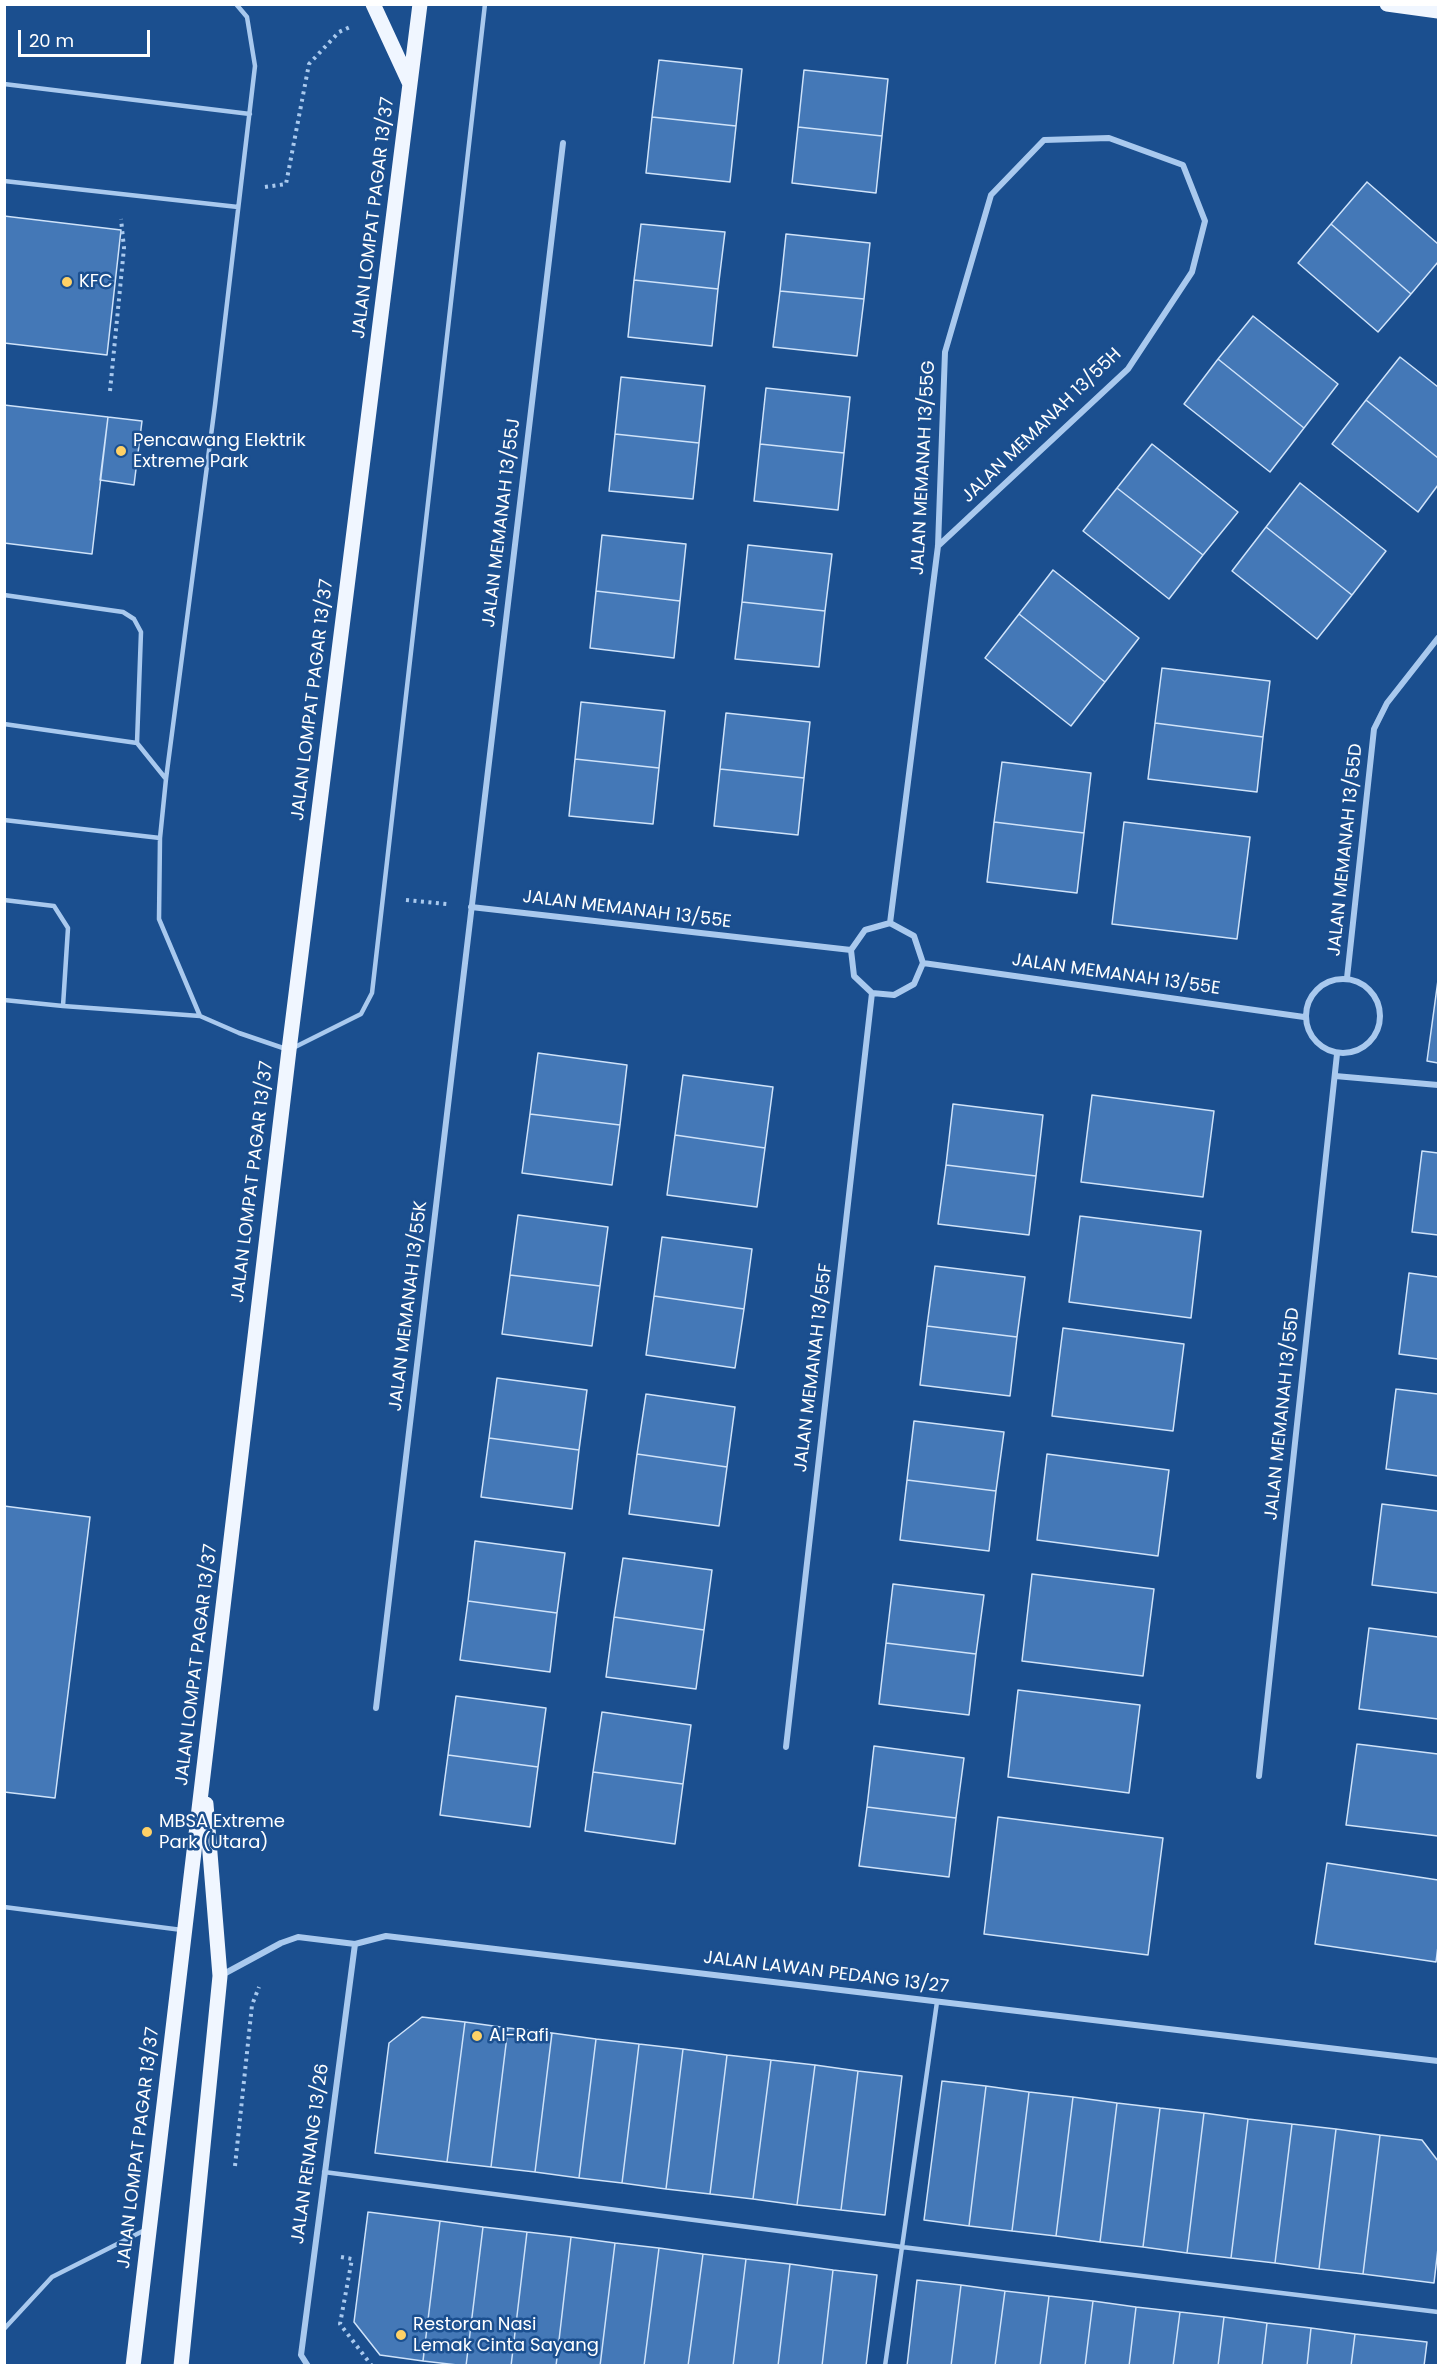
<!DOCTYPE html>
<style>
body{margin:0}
#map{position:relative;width:1443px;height:2370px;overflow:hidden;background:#1b4f8f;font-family:Poppins,sans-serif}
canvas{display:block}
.frame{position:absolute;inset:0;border:6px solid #fff;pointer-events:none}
.scale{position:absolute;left:18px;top:30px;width:132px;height:27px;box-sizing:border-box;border:3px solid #fff;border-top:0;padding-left:8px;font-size:18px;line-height:21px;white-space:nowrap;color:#fff;-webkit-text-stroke:4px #1b4f8f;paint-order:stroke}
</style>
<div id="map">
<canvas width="1443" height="2370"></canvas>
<div class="frame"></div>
<div class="scale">20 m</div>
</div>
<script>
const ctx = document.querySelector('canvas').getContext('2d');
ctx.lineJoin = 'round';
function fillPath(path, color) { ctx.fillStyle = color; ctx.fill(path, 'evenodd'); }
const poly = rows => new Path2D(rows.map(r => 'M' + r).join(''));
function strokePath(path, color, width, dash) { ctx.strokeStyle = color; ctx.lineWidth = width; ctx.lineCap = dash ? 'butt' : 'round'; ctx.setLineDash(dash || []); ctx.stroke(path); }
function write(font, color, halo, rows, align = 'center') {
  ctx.font = font + ' Poppins,sans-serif'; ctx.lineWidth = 5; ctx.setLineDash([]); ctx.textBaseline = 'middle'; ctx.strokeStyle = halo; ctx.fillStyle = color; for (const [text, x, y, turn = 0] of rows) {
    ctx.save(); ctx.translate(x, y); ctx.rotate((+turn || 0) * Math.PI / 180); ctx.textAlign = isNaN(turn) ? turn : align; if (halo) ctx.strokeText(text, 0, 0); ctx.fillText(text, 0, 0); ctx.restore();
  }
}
const building = poly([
 [659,60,742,69,736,126,652,117,659,60],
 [804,70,888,79,882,136,798,127,804,70],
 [652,117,736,126,730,182,646,173,652,117],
 [798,127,882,136,876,193,792,183,798,127],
 [1367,182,1438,244,1438,262,1411,294,1331,224,1367,182],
 [4,216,121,230,107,355,4,343,4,216],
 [641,224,725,232,718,289,634,280,641,224],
 [1331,224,1411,294,1378,332,1298,263,1331,224],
 [786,234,870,243,864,299,780,291,786,234],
 [634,280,718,289,712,346,628,337,634,280],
 [780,291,864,299,857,356,773,347,780,291],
 [1253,316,1338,384,1304,428,1218,359,1253,316],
 [1400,357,1438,387,1438,458,1366,400,1400,357],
 [1218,359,1304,428,1270,472,1184,404,1218,359],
 [621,377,705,386,699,443,615,434,621,377],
 [766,388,850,397,844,453,760,444,766,388],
 [1366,400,1438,458,1438,485,1418,512,1332,444,1366,400],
 [4,405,108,417,92,554,4,543,4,405],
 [108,417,142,421,134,485,100,480,108,417],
 [615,434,699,443,693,499,609,491,615,434],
 [760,444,844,453,838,510,754,501,760,444],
 [1152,444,1238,512,1203,555,1117,488,1152,444],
 [1300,483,1386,551,1352,595,1266,527,1300,483],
 [1117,488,1203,555,1169,599,1083,531,1117,488],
 [1266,527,1352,595,1317,639,1232,571,1266,527],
 [602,535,686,544,680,601,596,591,602,535],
 [748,545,832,554,825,611,742,602,748,545],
 [1053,570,1139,638,1105,682,1019,614,1053,570],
 [596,591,680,601,674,658,590,648,596,591],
 [742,602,825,611,819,667,735,659,742,602],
 [1019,614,1105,682,1071,726,985,658,1019,614],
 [1162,668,1270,681,1263,737,1155,723,1162,668],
 [581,702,665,711,659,768,575,759,581,702],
 [726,713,810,722,804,778,720,769,726,713],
 [1155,723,1263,737,1257,792,1148,779,1155,723],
 [575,759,659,768,653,824,569,816,575,759],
 [1002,762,1091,773,1084,833,994,822,1002,762],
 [720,769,804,778,798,835,714,826,720,769],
 [994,822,1084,833,1077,893,987,882,994,822],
 [1124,822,1250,837,1237,939,1112,924,1124,822],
 [1438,980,1438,1063,1427,1061,1438,980],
 [538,1053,627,1065,620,1125,530,1114,538,1053],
 [683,1075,773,1087,765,1148,675,1135,683,1075],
 [1092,1095,1214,1111,1203,1197,1081,1182,1092,1095],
 [953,1104,1043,1115,1036,1176,946,1165,953,1104],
 [530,1114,620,1125,612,1185,522,1173,530,1114],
 [675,1135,765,1148,757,1207,667,1195,675,1135],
 [1422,1151,1438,1153,1438,1235,1412,1232,1422,1151],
 [946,1165,1036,1176,1029,1235,938,1224,946,1165],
 [518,1215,608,1227,600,1286,510,1275,518,1215],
 [1080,1216,1201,1231,1191,1318,1069,1302,1080,1216],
 [662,1237,752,1249,744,1309,654,1296,662,1237],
 [935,1266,1025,1277,1017,1337,927,1326,935,1266],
 [1409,1273,1438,1277,1438,1359,1399,1354,1409,1273],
 [510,1275,600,1286,592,1346,502,1334,510,1275],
 [654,1296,744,1309,735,1368,646,1355,654,1296],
 [927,1326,1017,1337,1010,1396,920,1385,927,1326],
 [1063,1328,1184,1344,1173,1431,1052,1416,1063,1328],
 [497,1378,587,1390,579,1450,489,1438,497,1378],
 [1396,1389,1438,1394,1438,1476,1386,1469,1396,1389],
 [646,1394,735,1407,727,1467,637,1454,646,1394],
 [914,1421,1004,1432,996,1491,907,1480,914,1421],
 [489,1438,579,1450,572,1509,481,1497,489,1438],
 [637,1454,727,1467,719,1526,629,1514,637,1454],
 [1047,1454,1169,1470,1158,1556,1037,1540,1047,1454],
 [907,1480,996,1491,989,1551,900,1540,907,1480],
 [1382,1504,1438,1511,1438,1593,1372,1585,1382,1504],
 [4,1506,90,1517,55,1798,4,1792,4,1506],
 [475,1541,565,1553,557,1613,468,1601,475,1541],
 [623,1558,712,1570,704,1630,614,1617,623,1558],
 [1032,1574,1154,1589,1143,1676,1022,1661,1032,1574],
 [893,1584,984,1595,976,1654,886,1643,893,1584],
 [468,1601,557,1613,550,1672,460,1660,468,1601],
 [614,1617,704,1630,696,1689,606,1677,614,1617],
 [1369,1628,1438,1637,1438,1719,1359,1709,1369,1628],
 [886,1643,976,1654,969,1715,879,1704,886,1643],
 [1018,1690,1140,1705,1129,1793,1008,1777,1018,1690],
 [456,1696,546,1708,538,1767,448,1755,456,1696],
 [602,1712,691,1725,683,1784,593,1772,602,1712],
 [1357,1744,1438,1754,1438,1836,1346,1825,1357,1744],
 [874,1746,964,1758,956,1818,867,1807,874,1746],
 [448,1755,538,1767,530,1827,440,1815,448,1755],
 [593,1772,683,1784,675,1844,585,1831,593,1772],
 [867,1807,956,1818,949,1877,859,1866,867,1807],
 [998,1817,1163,1838,1148,1955,984,1934,998,1817],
 [1327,1863,1438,1880,1438,1946,1436,1962,1315,1944,1327,1863],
 [422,2017,465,2022,447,2162,375,2153,389,2043,422,2017],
 [465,2022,508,2028,491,2167,447,2162,465,2022],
 [508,2028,552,2033,535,2172,491,2167,508,2028],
 [552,2033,596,2039,579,2178,535,2172,552,2033],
 [596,2039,639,2044,622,2183,579,2178,596,2039],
 [639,2044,683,2049,666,2189,622,2183,639,2044],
 [683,2049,727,2055,710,2194,666,2189,683,2049],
 [727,2055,771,2060,753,2199,710,2194,727,2055],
 [771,2060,815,2065,797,2205,753,2199,771,2060],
 [815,2065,858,2071,841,2210,797,2205,815,2065],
 [858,2071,902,2076,885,2215,841,2210,858,2071],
 [942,2081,986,2086,969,2226,924,2220,942,2081],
 [986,2086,1029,2092,1012,2231,969,2226,986,2086],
 [1029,2092,1073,2097,1056,2236,1012,2231,1029,2092],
 [1073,2097,1117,2103,1100,2242,1056,2236,1073,2097],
 [1117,2103,1160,2108,1143,2247,1100,2242,1117,2103],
 [1160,2108,1204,2113,1187,2253,1143,2247,1160,2108],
 [1204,2113,1248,2119,1231,2258,1187,2253,1204,2113],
 [1248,2119,1292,2124,1275,2263,1231,2258,1248,2119],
 [1292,2124,1336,2129,1319,2269,1275,2263,1292,2124],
 [1336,2129,1380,2135,1363,2274,1319,2269,1336,2129],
 [1380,2135,1422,2140,1438,2161,1438,2248,1434,2283,1363,2274,1380,2135],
 [368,2212,440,2221,423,2361,380,2355,354,2322,368,2212],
 [440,2221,483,2227,466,2366,423,2361,440,2221],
 [483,2227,527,2232,511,2366,466,2366,483,2227],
 [527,2232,571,2237,556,2366,511,2366,527,2232],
 [571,2237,615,2243,600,2366,556,2366,571,2237],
 [615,2243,659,2248,644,2366,600,2366,615,2243],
 [659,2248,703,2254,688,2366,644,2366,659,2248],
 [703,2254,746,2259,733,2366,688,2366,703,2254],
 [746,2259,790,2264,778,2366,733,2366,746,2259],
 [790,2264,833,2270,822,2366,778,2366,790,2264],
 [833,2270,877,2275,866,2366,822,2366,833,2270],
 [917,2280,961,2285,951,2366,907,2366,917,2280],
 [961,2285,1005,2291,995,2366,951,2366,961,2285],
 [1005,2291,1049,2296,1040,2366,995,2366,1005,2291],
 [1049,2296,1093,2301,1085,2366,1040,2366,1049,2296],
 [1093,2301,1136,2307,1129,2366,1085,2366,1093,2301],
 [1136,2307,1180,2312,1173,2366,1129,2366,1136,2307],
 [1180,2312,1224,2317,1218,2366,1173,2366,1180,2312],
 [1224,2317,1267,2323,1262,2366,1218,2366,1224,2317],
 [1267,2323,1311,2328,1307,2366,1262,2366,1267,2323],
 [1311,2328,1355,2334,1351,2366,1307,2366,1311,2328],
 [1355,2334,1427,2342,1424,2366,1351,2366,1355,2334]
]);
fillPath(building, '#4478b7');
strokePath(building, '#cfe3fa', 1.5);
strokePath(poly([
 [265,187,286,184,309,64,339,32,350,27],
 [110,391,124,248,121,219],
 [406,900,447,904],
 [235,2166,252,2005,259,1987],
 [341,2257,352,2259,340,2324,372,2366]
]), '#a9c9ee', 4, [3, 4.5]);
strokePath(poly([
 [236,4,247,17,255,66,215,405,166,779,160,838,159,919,200,1016,239,1033,286,1049],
 [4,84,250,114],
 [4,181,238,207],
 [4,595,123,612,134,619,141,632,137,743],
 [4,724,137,743,166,779],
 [4,820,160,838],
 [4,900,54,906,68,928,63,1006,4,1000],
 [63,1006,200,1016],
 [293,1048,361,1014,372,993,485,4],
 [4,1907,182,1930],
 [324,2172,902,2247,1438,2312],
 [4,2329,52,2277,145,2230],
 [885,2366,937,2002]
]), '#a9c9ee', 4.5);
strokePath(poly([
 [471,907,851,950],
 [890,923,938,546,945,352,991,195,1044,140,1109,138,1183,165,1205,221,1192,272,1128,369,938,546],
 [890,923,914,936,923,963,914,984,894,995,872,993,854,976,851,950,865,930,890,923],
 [923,963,1304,1017],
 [1347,978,1374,729,1387,703,1438,638],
 '1306 1016a37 37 0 1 1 74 0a37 37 0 1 1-74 0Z',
 [1335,1076,1438,1085],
 [376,1708,563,143],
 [786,1747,872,993],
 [1259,1776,1337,1054],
 [220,1976,281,1943,298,1937,355,1944,386,1936,1438,2061],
 [308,2366,301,2355,355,1944]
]), '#a9c9ee', 6);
strokePath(poly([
 [373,4,410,84],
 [1387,4,1438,11],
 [133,2366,289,1050,420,4],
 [181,2366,220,1976,206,1804]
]), '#f0f6ff', 15);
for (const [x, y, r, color] of [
 [67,282,6,"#ffd166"],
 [121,451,6,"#ffd166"],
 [147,1832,6,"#ffd166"],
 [477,2036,6,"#ffd166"],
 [401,2335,6,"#ffd166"]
]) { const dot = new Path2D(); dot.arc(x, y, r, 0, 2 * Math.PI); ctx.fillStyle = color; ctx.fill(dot); strokePath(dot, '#1b4f8f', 2); }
write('18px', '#fff', '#1b4f8f', [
 ["JALAN LOMPAT PAGAR 13/37",374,218,-83],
 ["JALAN MEMANAH 13/55H",1042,426,-44],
 ["JALAN MEMANAH 13/55G",924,468,-87],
 ["JALAN MEMANAH 13/55J",502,523,-83],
 ["JALAN LOMPAT PAGAR 13/37",313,700,-83],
 ["JALAN MEMANAH 13/55D",1346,850,-84],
 ["JALAN MEMANAH 13/55E",627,910,7],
 ["JALAN MEMANAH 13/55E",1116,975,8],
 ["JALAN LOMPAT PAGAR 13/37",253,1182,-83],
 ["JALAN MEMANAH 13/55K",409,1306,-83],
 ["JALAN MEMANAH 13/55F",814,1368,-83],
 ["JALAN MEMANAH 13/55D",1283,1414,-84],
 ["JALAN LOMPAT PAGAR 13/37",197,1665,-83],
 ["JALAN LAWAN PEDANG 13/27",826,1973,7],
 ["JALAN LOMPAT PAGAR 13/37",139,2148,-83],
 ["JALAN RENANG 13/26",311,2154,-82]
]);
write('18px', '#fff', '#1b4f8f', [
 ["KFC",79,282],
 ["Pencawang Elektrik",133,441],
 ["Extreme Park",133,462],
 ["MBSA Extreme",159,1822],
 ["Park (Utara)",159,1843],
 ["Al-Rafi",489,2036],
 ["Restoran Nasi",413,2325],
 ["Lemak Cinta Sayang",413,2346]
], 'left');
</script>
